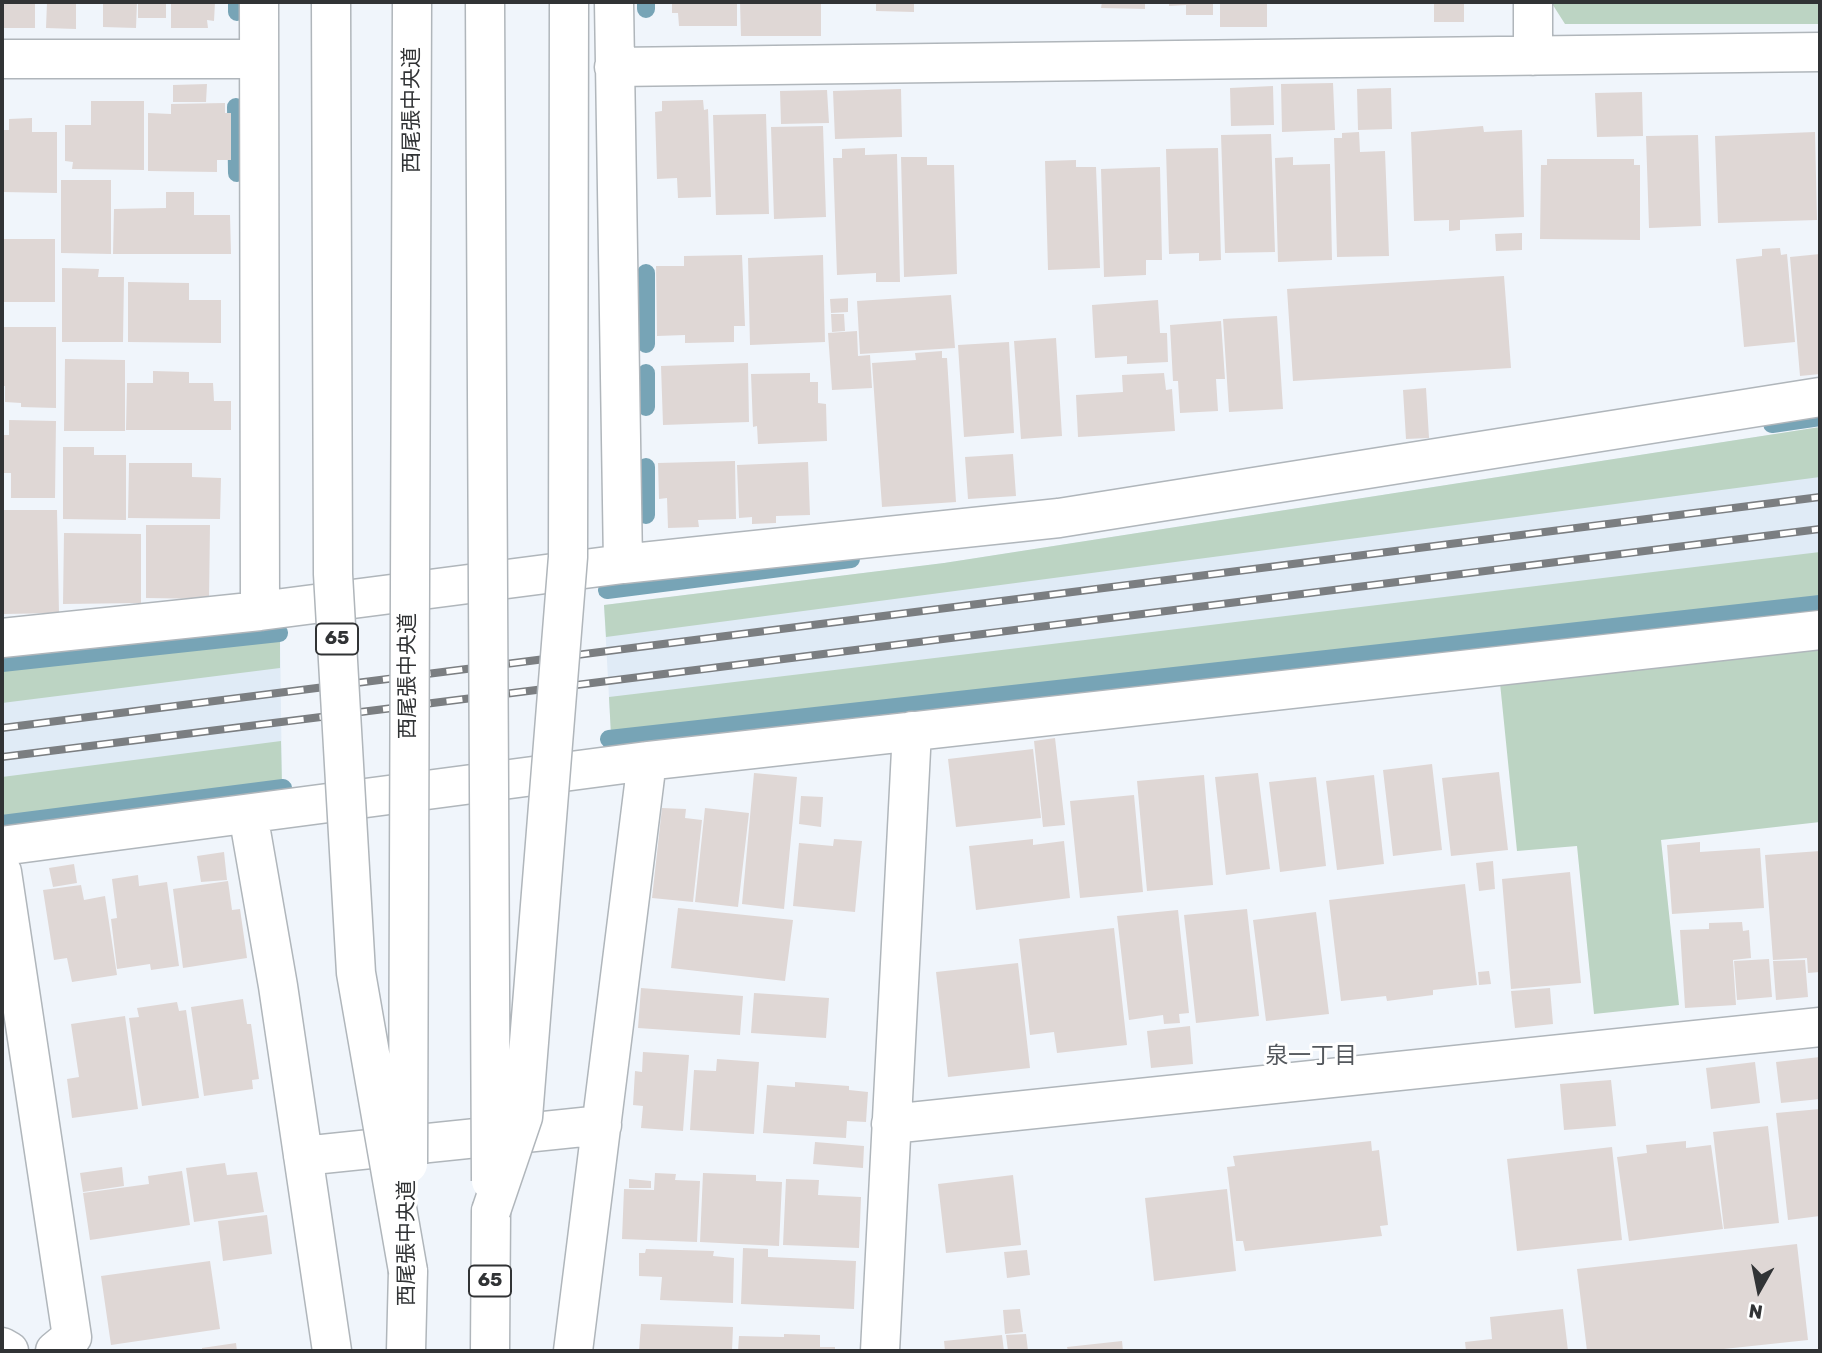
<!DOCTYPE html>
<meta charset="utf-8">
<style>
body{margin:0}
#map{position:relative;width:1822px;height:1353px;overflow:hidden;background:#f0f5fb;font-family:Rubik,sans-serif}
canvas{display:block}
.frame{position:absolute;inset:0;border:4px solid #313335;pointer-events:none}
.north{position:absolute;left:1724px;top:1255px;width:70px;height:70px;-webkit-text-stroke:5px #fff;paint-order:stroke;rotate:189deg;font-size:19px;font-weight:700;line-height:28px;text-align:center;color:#313335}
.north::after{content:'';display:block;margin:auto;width:24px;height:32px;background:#313335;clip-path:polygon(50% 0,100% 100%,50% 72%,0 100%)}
</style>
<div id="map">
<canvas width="1822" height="1353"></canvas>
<div class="frame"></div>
<div class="north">N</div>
</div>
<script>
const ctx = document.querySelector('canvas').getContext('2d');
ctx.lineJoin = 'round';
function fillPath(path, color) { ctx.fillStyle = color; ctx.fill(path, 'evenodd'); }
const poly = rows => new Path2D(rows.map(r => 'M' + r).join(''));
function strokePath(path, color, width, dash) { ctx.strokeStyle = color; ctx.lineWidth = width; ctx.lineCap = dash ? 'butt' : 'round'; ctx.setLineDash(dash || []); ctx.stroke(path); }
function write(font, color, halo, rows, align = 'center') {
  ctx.font = font + ' Rubik,"Noto Sans JP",sans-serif'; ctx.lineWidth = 6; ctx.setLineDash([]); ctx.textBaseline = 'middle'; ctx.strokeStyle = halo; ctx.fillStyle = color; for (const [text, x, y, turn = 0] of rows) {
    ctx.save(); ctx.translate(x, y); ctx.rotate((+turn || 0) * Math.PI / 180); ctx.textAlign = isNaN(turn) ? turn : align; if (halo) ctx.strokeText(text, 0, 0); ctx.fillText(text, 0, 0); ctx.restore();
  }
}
fillPath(poly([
 [1820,427,1820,599,611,735,604,605,944,563],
 [280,635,282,786,2,822,2,665]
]), '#e0ebf6');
fillPath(poly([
 [1551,2,1820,2,1820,24,1565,24],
 [1820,427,1820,477,606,637,604,605,944,563],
 [1820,552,1820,599,611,735,609,697],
 [280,635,280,668,2,703,2,665],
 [1820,650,1820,822,1661,840,1679,1005,1594,1014,1577,846,1517,851,1500,683],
 [281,741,282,786,2,822,2,777]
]), '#bcd4c3');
strokePath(poly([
 [237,2,237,12],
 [646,9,646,2],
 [236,107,237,173],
 [646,344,646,273],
 [646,373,646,407],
 [1772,424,1820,417],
 [646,515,646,467],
 [607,590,851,559],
 [2,663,279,633],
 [609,739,1820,604],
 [2,824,283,788]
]), '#77a4b6', 18);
fillPath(poly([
 [2,2,35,2,35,28,2,28],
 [47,2,76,2,76,29,46,28],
 [103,2,137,2,136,28,103,27],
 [138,2,166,2,166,18,138,18],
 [171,2,215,2,214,21,207,20,208,28,171,28],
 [672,2,737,2,737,26,679,26,678,13,672,13],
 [740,2,821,2,821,36,741,36],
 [876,2,914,2,914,12,876,11],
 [1102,2,1145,2,1145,9,1101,8],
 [1169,2,1213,2,1213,15,1186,15,1186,5,1169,6],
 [1220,2,1267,2,1267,27,1220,27],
 [1434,2,1464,2,1464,22,1434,22],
 [1333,83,1335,130,1282,132,1281,84],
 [207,84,206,102,173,102,173,85],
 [1273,86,1274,125,1231,126,1230,88],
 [1391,88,1392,129,1358,130,1357,89],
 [901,89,902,137,835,139,833,91],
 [827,90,829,123,781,124,780,91],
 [1642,92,1643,136,1597,137,1595,93],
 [703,100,704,110,708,109,711,197,678,198,677,178,657,179,655,112,662,111,662,101],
 [91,101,144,101,144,170,72,169,73,162,65,161,65,125,91,125],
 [225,103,225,113,231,113,231,160,217,160,217,172,148,171,148,113,171,114,171,104],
 [766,114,769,214,716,215,713,115],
 [32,118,32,132,57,132,57,193,2,192,2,130,9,130,9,119],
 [823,126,826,217,774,219,771,127],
 [1483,126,1484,132,1522,130,1524,217,1460,220,1460,230,1449,231,1449,220,1414,221,1411,132],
 [1359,132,1360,152,1385,151,1389,256,1337,257,1334,138,1342,138,1342,133],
 [1815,132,1817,220,1718,223,1715,136],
 [1271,134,1275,252,1225,253,1221,135],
 [1698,135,1701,226,1649,228,1646,136],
 [865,148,865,155,897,154,900,282,876,282,876,273,837,275,833,158,842,158,842,149],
 [1218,148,1221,260,1199,261,1199,253,1169,254,1166,149],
 [901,157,927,157,927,165,954,165,957,274,904,277],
 [1293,157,1293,165,1330,164,1332,260,1278,262,1275,158],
 [1547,159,1634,159,1634,165,1640,165,1640,240,1540,239,1541,165,1547,165],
 [1076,160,1076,167,1096,167,1100,268,1048,270,1045,161],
 [1160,167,1162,260,1146,260,1146,275,1104,277,1101,169],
 [61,180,111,180,111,254,61,253],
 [166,192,194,192,194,215,230,215,231,254,113,254,114,209,166,208],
 [1522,233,1522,250,1496,251,1495,234],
 [2,239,55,239,55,302,2,302],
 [1780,248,1781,255,1787,254,1795,342,1744,347,1736,259,1762,256,1762,249],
 [1820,254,1820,374,1800,376,1790,257],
 [742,255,745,326,734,326,734,342,685,343,685,335,657,336,656,266,684,266,684,256],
 [823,255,825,342,750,345,748,258],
 [62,268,99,269,98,277,124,277,123,342,62,342],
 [1504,276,1511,368,1293,381,1287,289],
 [128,282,189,283,189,300,221,300,221,343,128,342],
 [951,295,955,348,860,354,857,301],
 [848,298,848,312,831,313,830,299],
 [1158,300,1160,333,1167,333,1168,362,1127,364,1127,356,1095,358,1092,305],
 [831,314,844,314,845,331,832,332],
 [1277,316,1283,409,1229,412,1223,319],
 [1221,321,1225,379,1216,379,1218,411,1180,413,1178,381,1173,381,1170,325],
 [2,327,56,327,56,408,21,407,21,403,5,402,5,386,2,386],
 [857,331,858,356,870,355,872,388,832,390,828,333],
 [1056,338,1062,436,1021,439,1014,341],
 [1009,342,1014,433,964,437,958,345],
 [942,351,942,358,947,358,956,502,882,507,872,363,916,360,915,353],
 [65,359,125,360,125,431,64,431],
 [748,363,749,422,663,425,661,366],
 [153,371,189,372,189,383,213,383,214,401,231,401,231,430,126,430,127,383,153,383],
 [810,373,810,382,818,382,818,403,826,404,827,441,758,444,757,426,753,427,751,374],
 [1164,373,1166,390,1172,389,1175,431,1078,437,1076,395,1123,392,1122,375],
 [1426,388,1429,438,1406,439,1403,390],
 [9,420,56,421,55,498,11,498,11,473,2,473,2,435,9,435],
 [63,447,94,447,94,455,126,455,126,520,63,519],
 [1013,454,1016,496,968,499,965,457],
 [735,461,736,519,698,520,699,527,668,528,667,498,659,499,658,463],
 [808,462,810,515,776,516,776,523,752,524,752,517,739,518,737,465],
 [129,463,192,463,192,477,221,478,220,519,128,518],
 [2,510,57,510,59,613,4,614],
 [146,525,210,525,209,599,146,598],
 [64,533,141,534,141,603,63,604],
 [1055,738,1065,825,1043,827,1034,741],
 [1033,749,1041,818,956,827,948,759],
 [1432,764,1442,850,1393,856,1383,770],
 [1499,772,1508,850,1451,856,1442,778],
 [754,773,797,777,784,909,742,904],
 [1258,773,1270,869,1226,875,1215,777],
 [1204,775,1213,885,1147,891,1137,781],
 [1374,775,1384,864,1337,870,1326,781],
 [1316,777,1326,866,1280,872,1269,782],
 [1134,795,1143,892,1080,898,1070,801],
 [801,796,823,797,821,827,799,824],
 [662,808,686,809,685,818,702,820,693,902,652,898],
 [705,808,749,813,738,907,695,902],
 [834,839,862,841,855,912,793,906,799,843,833,846],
 [1033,839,1033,845,1064,841,1070,898,976,910,969,846],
 [1700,842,1700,852,1760,848,1764,908,1672,914,1667,845],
 [1820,851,1820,972,1808,973,1807,958,1773,960,1765,855],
 [224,852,227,880,201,882,197,856],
 [1493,861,1495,889,1479,891,1476,863],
 [74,864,77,883,53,887,49,868],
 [1570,872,1581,983,1511,989,1502,879],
 [138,875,139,886,167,882,179,966,151,970,150,964,117,969,111,919,117,918,112,879],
 [228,881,232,910,240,909,247,958,183,968,173,889],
 [1465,884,1477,985,1433,990,1433,995,1387,1001,1386,996,1341,1001,1329,900],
 [81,885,84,900,105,896,117,975,72,982,67,958,54,960,43,890],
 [678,908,793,920,785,981,671,968],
 [1247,909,1259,1016,1196,1023,1184,915],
 [1178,910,1189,1013,1179,1014,1180,1023,1164,1024,1163,1015,1129,1020,1117,916],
 [1316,912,1329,1014,1266,1021,1253,920],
 [1742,922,1743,931,1749,930,1751,958,1733,960,1736,1005,1685,1008,1680,930,1709,929,1709,923],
 [1114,928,1127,1045,1057,1053,1054,1032,1030,1035,1019,939],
 [1769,959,1772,997,1737,1000,1734,961],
 [1805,960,1808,997,1776,1000,1773,961],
 [1018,963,1030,1068,948,1077,936,972],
 [1489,971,1491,984,1479,985,1478,972],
 [641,988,743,996,740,1035,638,1028],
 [1550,988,1553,1024,1515,1028,1511,991],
 [754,993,829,998,826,1038,751,1033],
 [243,999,247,1024,251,1024,259,1079,252,1080,253,1089,204,1096,191,1007],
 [177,1002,179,1011,186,1010,199,1098,142,1106,129,1018,139,1017,137,1008],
 [125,1016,138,1109,72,1118,67,1079,79,1077,71,1024],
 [1190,1026,1193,1064,1151,1068,1147,1031],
 [643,1052,689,1055,683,1131,641,1128,643,1106,633,1105,635,1071,642,1072],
 [1820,1057,1820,1099,1781,1103,1776,1062],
 [717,1059,759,1062,754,1134,690,1130,694,1070,716,1071],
 [1755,1062,1760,1103,1711,1109,1706,1068],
 [1611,1080,1616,1126,1564,1130,1560,1084],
 [795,1082,849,1086,849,1090,868,1092,866,1122,847,1121,846,1138,763,1133,767,1085,795,1087],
 [1820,1109,1820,1216,1788,1220,1776,1113],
 [1768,1126,1779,1223,1724,1229,1713,1132],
 [1371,1141,1372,1151,1379,1150,1388,1225,1380,1226,1382,1236,1245,1251,1243,1241,1236,1241,1227,1167,1235,1166,1233,1156],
 [1686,1141,1686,1148,1711,1145,1723,1229,1629,1241,1617,1157,1647,1153,1646,1145],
 [815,1142,864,1146,863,1168,813,1164],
 [1612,1147,1622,1240,1517,1251,1507,1159],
 [225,1163,227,1175,257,1172,264,1212,194,1222,186,1168],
 [122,1167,124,1186,83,1192,80,1173],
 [182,1171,190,1225,90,1240,83,1193,149,1184,148,1176],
 [655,1173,676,1174,675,1180,700,1181,697,1242,622,1239,624,1189,654,1190],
 [703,1173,756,1175,756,1181,782,1182,779,1246,700,1242],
 [1013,1175,1021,1245,946,1253,938,1184],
 [629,1179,651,1181,651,1188,629,1188],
 [786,1179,819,1180,818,1195,861,1197,859,1248,783,1245],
 [1227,1189,1236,1271,1154,1281,1145,1198],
 [267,1215,272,1254,223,1261,218,1221],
 [1797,1244,1808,1340,1705,1351,1587,1351,1577,1269],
 [743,1248,768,1249,768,1257,856,1261,854,1309,741,1304],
 [646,1249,714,1251,713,1256,734,1258,733,1303,660,1300,662,1277,639,1276,639,1253,645,1253],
 [1027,1250,1030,1275,1007,1278,1004,1252],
 [210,1261,220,1329,111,1345,101,1276],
 [1020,1309,1023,1332,1005,1334,1003,1310],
 [1563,1309,1568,1351,1466,1351,1465,1342,1492,1339,1490,1317],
 [641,1324,733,1327,732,1351,639,1351],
 [784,1334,820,1335,820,1347,835,1347,835,1351,738,1351,739,1336,784,1337],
 [1026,1334,1028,1351,1008,1351,1006,1335],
 [1002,1335,1004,1351,945,1351,944,1341],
 [1122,1341,1123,1351,1068,1351,1067,1347],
 [236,1343,237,1351,202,1351,202,1348]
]), '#dfd7d5');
const minor = poly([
 [259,2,260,611],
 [614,2,623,564],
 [1533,2,1533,56],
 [2,59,259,59],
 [614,67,1820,52],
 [2,638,260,611,623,564,1059,518,1820,397],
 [248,814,278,986,332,1351],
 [2,846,647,761,1820,630],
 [2,872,72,1337,55,1351],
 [891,1124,1820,1027],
 [303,1156,602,1125],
 [2,1347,9,1351],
 [573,1351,647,761],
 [880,1351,912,731]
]);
const major = poly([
 [406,1351,408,1271],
 [490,1351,491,1211]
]);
strokePath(minor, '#b0b6bb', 41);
strokePath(major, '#b0b6bb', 41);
strokePath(minor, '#fff', 38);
strokePath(major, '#fff', 38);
const rail = poly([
 [2,728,1820,497],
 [2,757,1820,529]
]);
strokePath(rail, '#7b7e81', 8);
strokePath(rail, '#fff', 5, [16]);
const majorBridge = poly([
 [331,2,333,574,356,973,408,1271],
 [485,2,491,1181],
 [408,1164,412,2],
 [491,1211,523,1117,568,557,569,2]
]);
strokePath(majorBridge, '#b0b6bb', 41, []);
strokePath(majorBridge, '#fff', 38);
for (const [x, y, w] of [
 [337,639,42],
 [490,1281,42]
]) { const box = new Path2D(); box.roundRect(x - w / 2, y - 15.5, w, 31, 5); ctx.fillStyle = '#fff'; ctx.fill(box); strokePath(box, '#313335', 2); }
write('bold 19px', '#313335', null, [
 ["65",337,639],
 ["65",490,1281]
]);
write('21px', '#313335', '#fff', [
 ["西尾張中央道",412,110,-90],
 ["西尾張中央道",408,676,-90],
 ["西尾張中央道",407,1243,-90]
]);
write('23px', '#54585d', '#fff', [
 ["泉一丁目",1311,1056]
]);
</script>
